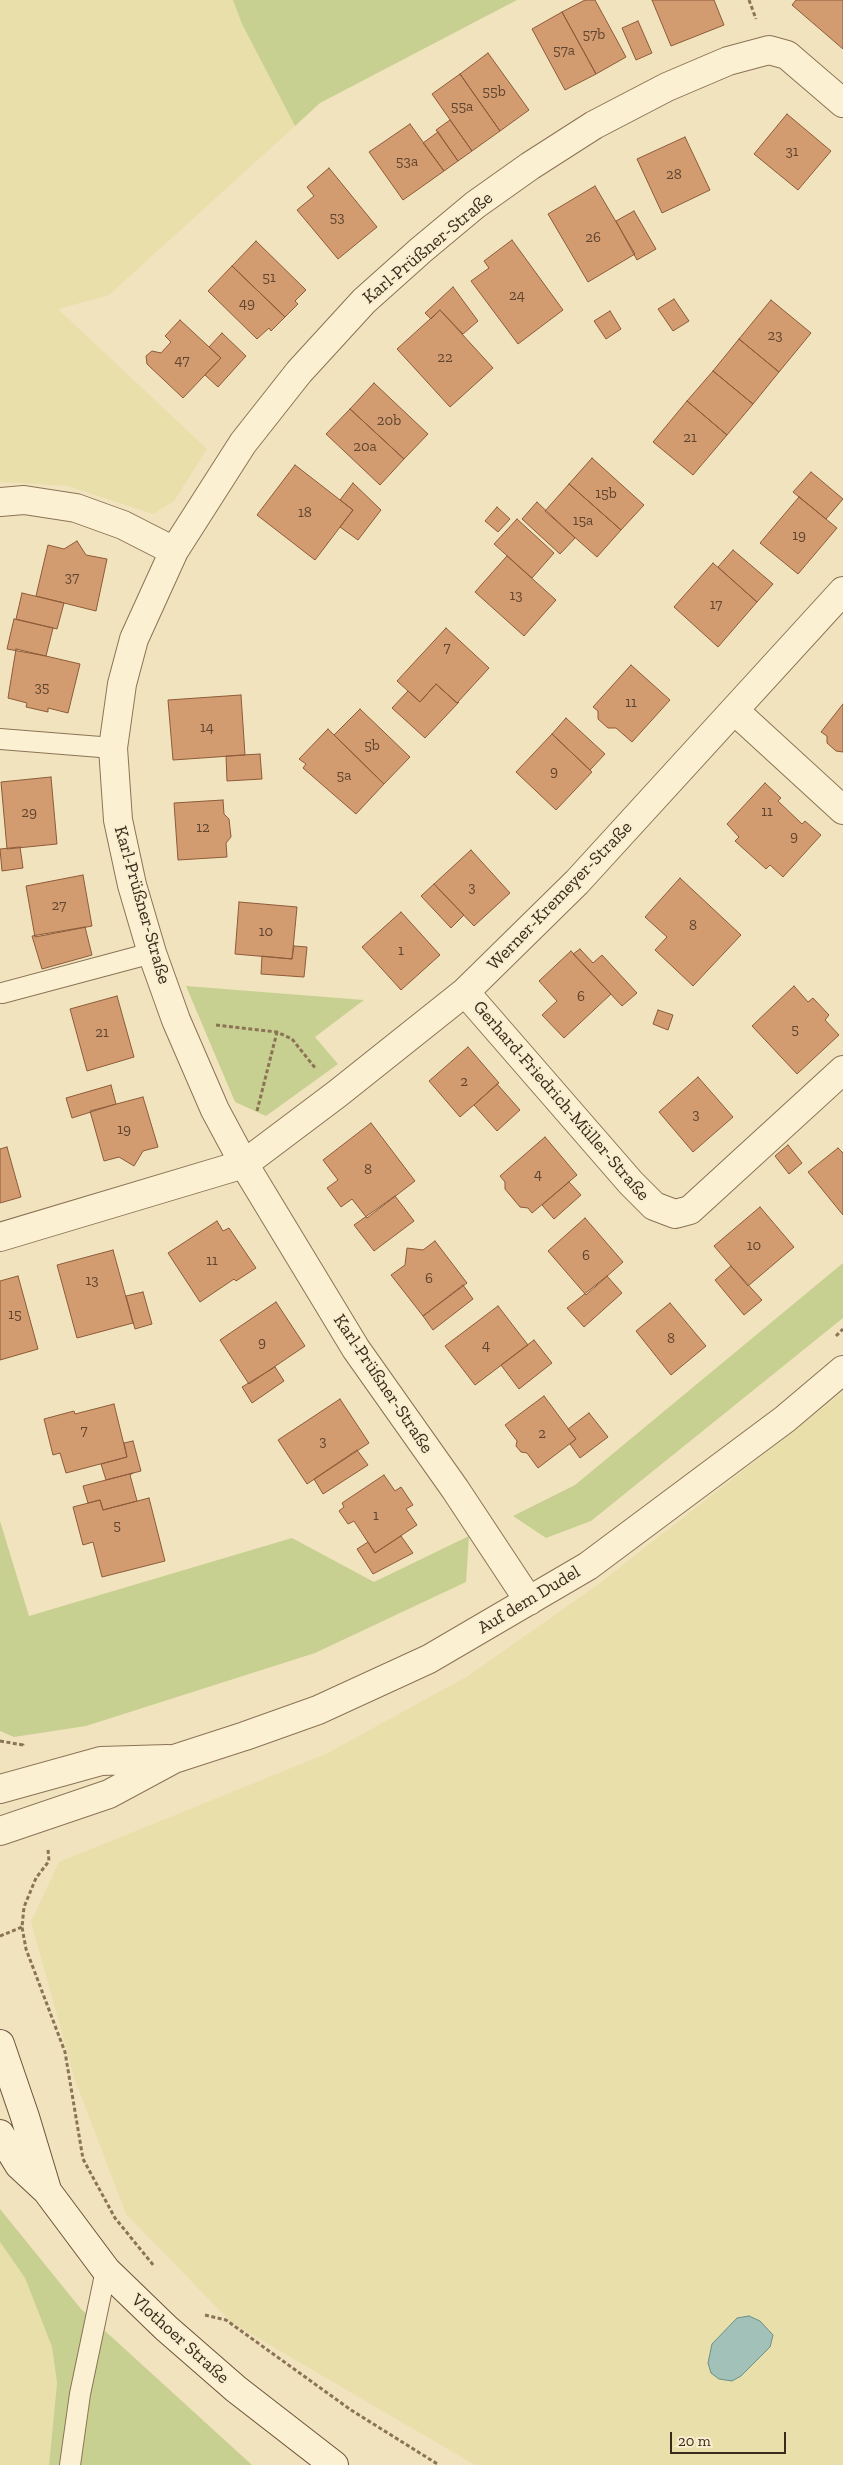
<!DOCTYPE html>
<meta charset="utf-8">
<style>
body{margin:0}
#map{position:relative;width:843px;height:2465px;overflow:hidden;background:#f1e3be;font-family:"Zilla Slab",serif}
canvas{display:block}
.scale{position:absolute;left:670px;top:2432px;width:116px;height:22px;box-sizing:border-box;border:2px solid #392a1b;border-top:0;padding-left:6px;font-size:15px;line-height:18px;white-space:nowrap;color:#392a1b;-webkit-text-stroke:4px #f8edce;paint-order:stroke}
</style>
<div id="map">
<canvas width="843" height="2465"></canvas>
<div class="scale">20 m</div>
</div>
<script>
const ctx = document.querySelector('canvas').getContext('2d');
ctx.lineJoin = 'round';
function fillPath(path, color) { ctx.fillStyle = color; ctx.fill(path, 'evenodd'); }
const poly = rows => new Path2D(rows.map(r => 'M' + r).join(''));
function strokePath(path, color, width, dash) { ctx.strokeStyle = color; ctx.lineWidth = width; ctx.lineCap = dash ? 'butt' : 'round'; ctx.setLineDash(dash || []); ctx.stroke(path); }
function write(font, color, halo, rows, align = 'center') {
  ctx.font = font + ' "Zilla Slab",serif'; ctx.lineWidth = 4; ctx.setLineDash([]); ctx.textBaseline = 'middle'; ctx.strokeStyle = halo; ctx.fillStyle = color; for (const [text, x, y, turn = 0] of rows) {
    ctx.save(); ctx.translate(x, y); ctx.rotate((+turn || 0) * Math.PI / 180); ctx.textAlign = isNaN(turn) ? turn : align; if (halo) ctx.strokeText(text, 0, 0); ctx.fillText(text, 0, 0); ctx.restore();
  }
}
fillPath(poly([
 [0,0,233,0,242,24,295,126,109,295,58,309,207,449,174,501,153,514,68,486,0,482],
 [843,1392,843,2465,475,2465,232,2323,126,2214,75,2080,31,1922,59,1862,326,1754,468,1676,600,1583],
 [0,2242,25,2278,52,2347,57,2383,49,2465,0,2465]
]), '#e8dfab');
fillPath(poly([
 [233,0,517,0,320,103,295,126,242,24],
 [186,986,364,1000,315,1037,338,1064,266,1116,235,1102],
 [843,1263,843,1318,591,1521,546,1538,513,1516,575,1485],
 [0,1521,29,1616,292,1538,374,1582,469,1536,466,1582,315,1653,86,1726,14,1737,0,1731],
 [0,2209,81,2309,252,2465,49,2465,57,2383,52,2347,25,2278,0,2242]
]), '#c8d091');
const water = poly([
 [749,2316,760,2321,773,2335,770,2347,741,2376,732,2381,719,2379,711,2373,708,2363,712,2344,737,2318,749,2316]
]);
fillPath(water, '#a2c2b9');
strokePath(water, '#689187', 1);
const building = poly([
 [585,0,595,0,626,57,596,74,562,12,585,0],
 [652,0,714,0,724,25,671,46,652,0],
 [796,0,843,0,843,49,792,5,796,0],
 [562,12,596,74,565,90,532,29,562,12],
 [638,21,652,53,636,60,622,28,638,21],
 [488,53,529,110,500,131,460,74,488,53],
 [460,74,500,131,472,151,432,94,460,74],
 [787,114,831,151,798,190,754,154,787,114],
 [450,120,472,151,458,161,436,130,450,120],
 [410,124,444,171,403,200,369,152,410,124],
 [438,132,458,161,444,171,423,143,438,132],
 [685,137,710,190,662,213,637,159,685,137],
 [329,168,377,227,338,259,297,210,314,196,307,187,329,168],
 [595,186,635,254,588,282,548,214,595,186],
 [634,211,656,249,637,260,616,221,634,211],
 [512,240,563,310,518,344,471,281,489,268,484,261,512,240],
 [256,241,306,290,295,301,298,304,285,317,232,266,256,241],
 [232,266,285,317,271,331,269,328,257,339,208,291,232,266],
 [453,287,478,321,463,334,440,310,431,319,425,313,453,287],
 [674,299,689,321,673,331,658,309,674,299],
 [771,300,811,333,779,372,739,339,771,300],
 [440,310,493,368,450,407,397,349,440,310],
 [610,311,621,329,606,339,594,321,610,311],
 [180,320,221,358,183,398,147,364,146,356,152,351,161,353,171,342,165,336,180,320],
 [222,333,246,356,218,387,205,375,221,358,209,347,222,333],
 [739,339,779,372,753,404,713,371,739,339],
 [713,371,753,404,727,435,687,401,713,371],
 [374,383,428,434,404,459,350,409,374,383],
 [687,401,727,435,693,475,653,442,687,401],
 [350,409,404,459,380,485,326,434,350,409],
 [592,458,644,505,621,530,569,484,592,458],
 [295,465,353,510,315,560,257,515,295,465],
 [811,472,843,499,826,519,793,492,811,472],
 [353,483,381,510,358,540,340,527,353,510,340,500,353,483],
 [569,484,621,530,597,557,545,511,569,484],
 [799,497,837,528,798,574,760,543,799,497],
 [537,502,575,538,560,554,522,519,537,502],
 [497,507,510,519,498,532,485,521,497,507],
 [517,519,554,553,532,578,494,544,517,519],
 [77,541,86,555,107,559,96,611,36,596,48,545,64,549,77,541],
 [733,550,773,584,757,602,718,567,733,550],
 [507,556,556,600,524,636,475,592,507,556],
 [713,563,757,602,718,647,674,607,713,563],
 [22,593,64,603,57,629,16,619,22,593],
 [14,619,53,628,46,656,7,649,14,619],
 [446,628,489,668,457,703,436,684,420,702,397,681,446,628],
 [16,649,80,664,68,713,48,708,48,712,26,707,27,703,8,698,16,649],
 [631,665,670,700,632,742,616,728,608,728,598,719,598,711,593,707,631,665],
 [436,684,457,703,459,702,425,738,392,708,408,691,420,702,436,684],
 [241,695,245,755,173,760,168,700,241,695],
 [843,704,843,752,836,751,827,743,827,736,821,732,843,704],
 [360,709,410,757,384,784,334,735,360,709],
 [566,718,605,754,590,770,552,734,566,718],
 [328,729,384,784,356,814,303,768,306,764,299,759,328,729],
 [552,734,592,772,556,810,516,772,552,734],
 [260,754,262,779,227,781,226,756,260,754],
 [51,777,57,844,7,849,1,782,51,777],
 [765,783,781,798,778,801,802,824,805,821,821,835,783,877,770,865,766,869,735,841,739,837,727,824,765,783],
 [223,800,224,814,229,819,231,837,226,843,227,857,178,860,174,803,223,800],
 [20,847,23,868,2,871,0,849,20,847],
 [471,850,510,893,474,926,434,884,471,850],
 [83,875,92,926,35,937,26,886,83,875],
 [680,878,741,935,693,986,655,950,667,937,645,917,680,878],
 [434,884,464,915,451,928,421,896,434,884],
 [239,902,297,907,292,959,235,954,239,902],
 [401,912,440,955,401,990,362,947,401,912],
 [85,927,92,955,42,969,32,936,85,927],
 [294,946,307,947,304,977,261,974,262,956,292,959,294,946],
 [580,949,593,963,602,955,637,993,622,1006,573,954,580,949],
 [571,951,611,994,564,1038,542,1015,557,1001,539,981,571,951],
 [794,986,808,1002,813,998,829,1015,825,1020,839,1035,797,1074,752,1026,794,986],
 [117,996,134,1057,87,1071,70,1009,117,996],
 [658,1010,673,1015,668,1030,653,1024,658,1010],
 [468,1047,499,1083,460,1117,429,1081,468,1047],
 [698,1077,733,1117,693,1152,659,1112,698,1077],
 [497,1084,520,1110,497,1131,474,1105,497,1084],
 [111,1085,116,1104,72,1118,66,1098,111,1085],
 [143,1097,158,1147,143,1151,134,1166,119,1157,104,1161,90,1111,143,1097],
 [371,1123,415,1181,367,1218,352,1199,341,1207,327,1188,338,1180,323,1160,371,1123],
 [545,1137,577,1175,532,1213,528,1208,520,1207,505,1189,505,1182,500,1176,545,1137],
 [788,1145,802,1163,789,1174,775,1156,788,1145],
 [7,1147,21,1197,0,1203,0,1149,7,1147],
 [838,1148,843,1153,843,1215,808,1172,838,1148],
 [569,1182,581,1195,554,1219,542,1205,569,1182],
 [395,1196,414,1221,374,1251,354,1225,395,1196],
 [760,1207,794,1247,748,1286,714,1246,760,1207],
 [585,1218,623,1262,586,1295,548,1251,585,1218],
 [217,1221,223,1231,229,1228,256,1268,236,1281,234,1279,200,1302,168,1253,217,1221],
 [435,1241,467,1283,423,1316,391,1275,405,1265,407,1248,423,1250,435,1241],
 [113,1250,133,1323,77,1338,57,1265,113,1250],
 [731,1266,762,1300,744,1315,715,1280,731,1266],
 [18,1276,38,1349,0,1360,0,1281,18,1276],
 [607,1276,622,1293,584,1327,567,1308,607,1276],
 [463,1285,473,1299,433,1330,423,1316,463,1285],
 [143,1292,152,1324,135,1329,126,1296,143,1292],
 [276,1302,305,1346,249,1384,220,1340,276,1302],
 [670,1303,706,1346,671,1375,636,1331,670,1303],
 [498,1306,528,1345,475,1385,445,1346,498,1306],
 [534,1340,552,1363,519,1389,501,1365,534,1340],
 [275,1367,284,1381,252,1403,242,1387,275,1367],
 [544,1396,576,1439,538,1468,527,1453,521,1452,516,1446,517,1441,505,1425,544,1396],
 [340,1399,369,1443,307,1484,278,1440,340,1399],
 [114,1404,127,1457,66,1473,60,1453,53,1455,44,1419,74,1411,75,1414,114,1404],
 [589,1413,608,1437,580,1458,570,1444,576,1439,568,1429,589,1413],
 [133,1441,141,1471,106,1480,101,1464,127,1457,124,1443,133,1441],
 [357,1450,368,1465,323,1494,314,1479,357,1450],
 [133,1473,130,1475,137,1501,103,1510,100,1500,88,1503,83,1486,133,1473],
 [384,1475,395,1491,401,1487,413,1505,406,1509,417,1525,375,1553,354,1521,348,1524,339,1511,344,1507,342,1503,384,1475],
 [149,1498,165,1561,102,1577,93,1542,83,1545,73,1507,100,1500,103,1510,149,1498],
 [401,1536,413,1553,373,1574,357,1549,368,1542,375,1553,401,1536]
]);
fillPath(building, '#d39b70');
strokePath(building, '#8c5b39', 1);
const service = poly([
 [0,739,113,748],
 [2,993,152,953],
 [70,2465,80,2394,106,2270]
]);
const minor = poly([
 [0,502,24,500,76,508,123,525,174,551],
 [735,711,843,810],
 [465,992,631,1183,654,1206,675,1214,690,1210,843,1070],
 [0,1237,244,1164,337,1094,465,992,577,882,843,591],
 [529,1601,455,1489,356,1349,244,1164,215,1110,176,1020,152,953,132,885,118,820,113,748,122,684,134,639,174,551,243,443,299,372,364,301,421,250,475,205,530,166,594,125,667,87,728,61,769,50,787,55,843,103],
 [0,1789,101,1761,168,1759],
 [0,1831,109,1794,174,1759,245,1736,318,1710,429,1659,588,1566,785,1419,843,1370]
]);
const secondary = poly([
 [0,2044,25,2117,47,2190],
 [0,2134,19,2165,47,2191,106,2270,166,2328,236,2389,334,2465]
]);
strokePath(service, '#8b7355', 22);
strokePath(minor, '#8b7355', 30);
strokePath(secondary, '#6d5339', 30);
strokePath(poly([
 [749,0,756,19],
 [216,1025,277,1032,292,1039,316,1069],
 [257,1111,277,1032],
 [836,1336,843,1329],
 [0,1741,23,1745,23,1747],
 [48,1850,49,1861,36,1878,24,1907,22,1927,26,1949,65,2052,83,2159,115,2218,154,2266],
 [0,1936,22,1927],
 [205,2315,226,2320,351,2410,439,2465]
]), '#8b7355', 3, [4, 2.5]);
strokePath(service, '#fcf0d2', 20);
strokePath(minor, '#fcf0d2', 28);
strokePath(secondary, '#fcf0d2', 28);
write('15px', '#604630', null, [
 ["57b",594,35],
 ["57a",564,51],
 ["55b",494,92],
 ["55a",462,107],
 ["31",792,152],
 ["53a",407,162],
 ["28",674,175],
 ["53",337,218],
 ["26",593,238],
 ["51",269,278],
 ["24",517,296],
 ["49",247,304],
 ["23",775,336],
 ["22",445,358],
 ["47",182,361],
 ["20b",389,421],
 ["21",690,438],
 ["20a",365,447],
 ["15b",606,494],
 ["18",305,513],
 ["15a",583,521],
 ["19",799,536],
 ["37",72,578],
 ["13",516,596],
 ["17",716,605],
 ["7",447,648],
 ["35",42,688],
 ["11",631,703],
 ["14",207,728],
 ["5b",372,746],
 ["9",554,772],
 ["5a",344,776],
 ["11",767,812],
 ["29",29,813],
 ["12",203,828],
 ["9",794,837],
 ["3",472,888],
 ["27",59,906],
 ["8",693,926],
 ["10",266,932],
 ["1",401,951],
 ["6",581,997],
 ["5",795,1030],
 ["21",102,1033],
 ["2",464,1082],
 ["3",696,1115],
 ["19",124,1130],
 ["8",368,1170],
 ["4",538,1175],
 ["10",754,1246],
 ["6",586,1256],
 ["11",212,1261],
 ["6",429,1279],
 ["13",92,1281],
 ["15",15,1315],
 ["8",671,1339],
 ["9",262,1343],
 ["4",486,1346],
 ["7",84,1431],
 ["2",542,1434],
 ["3",323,1442],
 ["1",376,1516],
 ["5",117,1526]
]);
write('18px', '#392a1b', '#f8edce', [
 ["Karl-Prüßner-Straße",428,248,-40],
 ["Werner-Kremeyer-Straße",560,896,-46],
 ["Karl-Prüßner-Straße",142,905,74],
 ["Gerhard-Friedrich-Müller-Straße",561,1101,49],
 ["Karl-Prüßner-Straße",383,1384,56],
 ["Auf dem Dudel",529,1600,-31],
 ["Vlothoer Straße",180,2339,42]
]);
</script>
